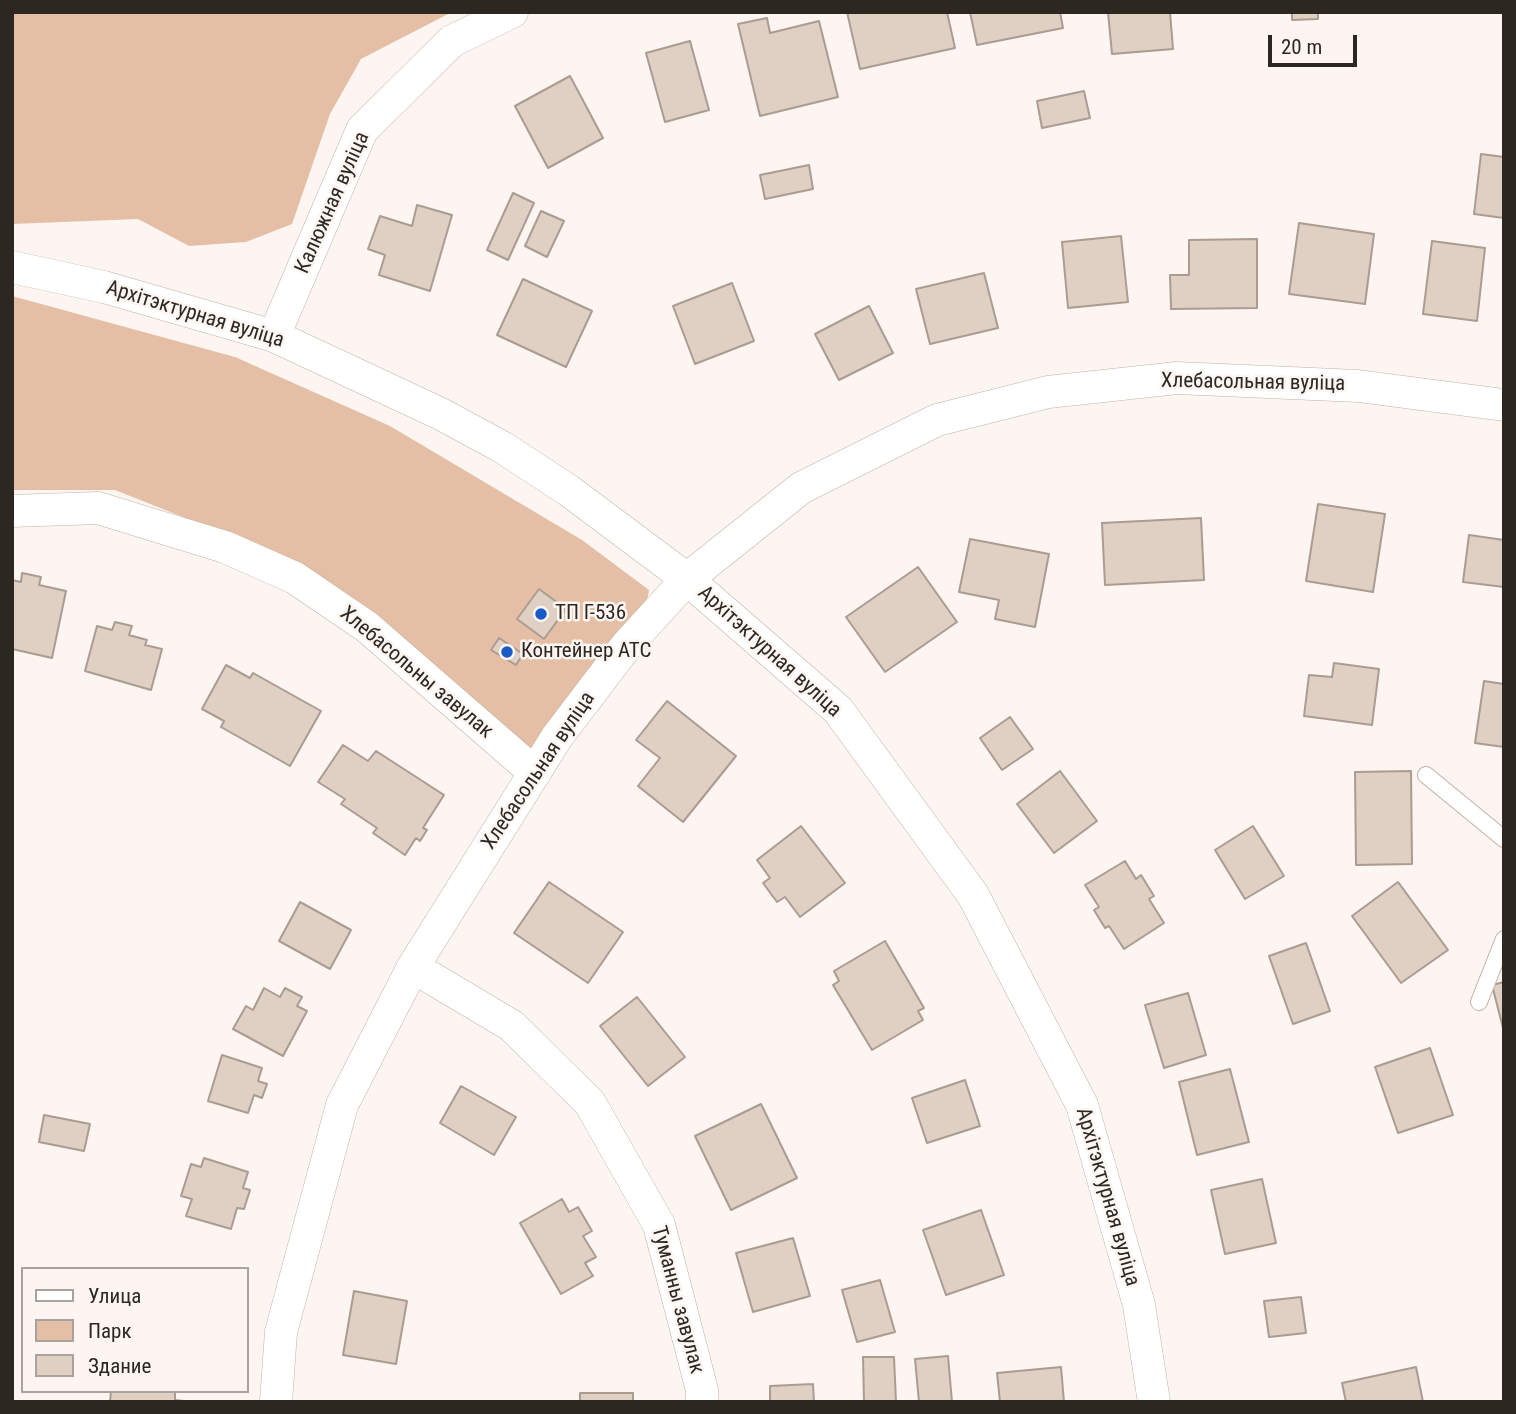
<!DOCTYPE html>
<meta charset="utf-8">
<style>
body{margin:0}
#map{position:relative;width:1516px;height:1414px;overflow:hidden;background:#fcf5f1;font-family:"Roboto Condensed",sans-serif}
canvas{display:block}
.frame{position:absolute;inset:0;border:14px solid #2d2722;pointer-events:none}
.legend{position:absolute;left:21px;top:1267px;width:228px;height:126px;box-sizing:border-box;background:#fcf5f1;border:2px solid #a9a39e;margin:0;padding:9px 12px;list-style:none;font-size:21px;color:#2d2722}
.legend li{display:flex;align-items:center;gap:14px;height:35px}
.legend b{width:35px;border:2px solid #a9a39e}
.scale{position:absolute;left:1268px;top:35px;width:89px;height:32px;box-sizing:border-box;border:4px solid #2d2722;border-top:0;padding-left:9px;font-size:21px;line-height:24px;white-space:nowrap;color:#2d2722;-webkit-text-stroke:5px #fcf5f1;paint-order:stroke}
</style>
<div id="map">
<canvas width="1516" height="1414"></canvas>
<div class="frame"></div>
<ul class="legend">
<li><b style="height:9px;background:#fff"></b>Улица</li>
<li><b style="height:19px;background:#e4bfa5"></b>Парк</li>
<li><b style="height:19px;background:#e0cfc3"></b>Здание</li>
</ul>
<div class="scale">20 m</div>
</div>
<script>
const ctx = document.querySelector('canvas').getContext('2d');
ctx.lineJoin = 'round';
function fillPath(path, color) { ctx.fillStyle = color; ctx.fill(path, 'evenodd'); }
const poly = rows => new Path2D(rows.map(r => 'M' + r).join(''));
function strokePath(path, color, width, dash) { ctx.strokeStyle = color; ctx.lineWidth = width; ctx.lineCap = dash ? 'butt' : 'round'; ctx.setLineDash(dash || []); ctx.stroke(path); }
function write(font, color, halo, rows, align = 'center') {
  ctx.font = font + ' "Roboto Condensed",sans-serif'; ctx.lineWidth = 5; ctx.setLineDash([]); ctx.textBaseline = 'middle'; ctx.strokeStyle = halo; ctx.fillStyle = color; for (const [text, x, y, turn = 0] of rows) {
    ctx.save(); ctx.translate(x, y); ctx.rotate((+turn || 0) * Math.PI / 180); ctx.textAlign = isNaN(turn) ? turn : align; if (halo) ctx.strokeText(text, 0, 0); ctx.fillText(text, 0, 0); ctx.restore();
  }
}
fillPath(poly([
 [12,12,452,12,361,59,330,114,292,224,246,242,189,246,138,219,12,224],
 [12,296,235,357,390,426,582,540,649,590,645,612,536,750,515,741,281,556,115,490,12,490]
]), '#e4bfa5');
const building = poly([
 [847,12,947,12,955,48,860,69,847,12],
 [970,12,1060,12,1063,28,977,45,970,12],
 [1108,12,1170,12,1173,49,1112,54,1108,12],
 [1292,12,1318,12,1318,19,1292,20,1292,12],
 [767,18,770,33,819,21,838,97,760,116,738,24,767,18],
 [690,41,709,110,665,122,646,53,690,41],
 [570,76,603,138,548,168,515,106,570,76],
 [1084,91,1090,118,1042,128,1037,101,1084,91],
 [1481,154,1504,157,1504,218,1474,214,1481,154],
 [809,165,813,189,765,199,760,175,809,165],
 [513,193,534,203,508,260,487,250,513,193],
 [417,205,452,215,430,291,379,275,385,255,368,249,380,216,412,226,417,205],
 [541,211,564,221,547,257,525,246,541,211],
 [1299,223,1374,234,1365,304,1289,294,1299,223],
 [1121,236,1128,302,1068,308,1062,242,1121,236],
 [1257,239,1257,308,1171,309,1170,275,1189,275,1189,240,1257,239],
 [1432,241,1485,248,1477,321,1423,314,1432,241],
 [984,273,998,328,930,344,916,289,984,273],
 [523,279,592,311,566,367,497,335,523,279],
 [732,283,754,341,695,364,673,306,732,283],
 [869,306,893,353,839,380,815,334,869,306],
 [1318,504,1385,514,1373,592,1306,581,1318,504],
 [1201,518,1204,580,1105,585,1102,523,1201,518],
 [1469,535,1504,540,1504,587,1463,582,1469,535],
 [970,539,1049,554,1035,627,995,619,999,600,959,592,970,539],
 [918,567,957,622,885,672,846,617,918,567],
 [22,573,41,577,39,585,66,591,52,658,12,649,12,580,21,582,22,573],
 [539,589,566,609,544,639,517,619,539,589],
 [115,622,132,626,129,635,147,640,145,645,162,649,151,690,85,671,97,626,112,630,115,622],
 [499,638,523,654,516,665,491,650,499,638],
 [1334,663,1379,669,1372,725,1304,716,1309,675,1332,677,1334,663],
 [226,665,250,678,253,673,321,711,290,766,221,727,224,721,202,709,226,665],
 [1484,681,1504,684,1504,747,1475,743,1484,681],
 [667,701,736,756,683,822,638,786,660,758,636,740,667,701],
 [1010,717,1033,749,1002,770,980,738,1010,717],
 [343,745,368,761,376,751,444,795,423,828,427,830,420,841,416,838,405,855,373,833,377,828,341,804,345,799,318,782,343,745],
 [1060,771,1097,821,1054,853,1017,804,1060,771],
 [1411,771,1412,864,1356,865,1355,772,1411,771],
 [801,826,845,883,800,917,785,897,777,902,763,883,770,878,757,860,801,826],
 [1253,826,1284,876,1245,899,1215,850,1253,826],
 [1125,861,1136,879,1141,875,1154,896,1149,899,1164,923,1124,949,1109,926,1105,928,1094,910,1099,907,1085,885,1125,861],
 [549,882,623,932,588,983,514,933,549,882],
 [1398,882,1448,950,1401,983,1352,916,1398,882],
 [300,902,351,930,330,969,279,941,300,902],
 [885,941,924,1008,918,1011,923,1020,872,1050,833,985,839,981,834,971,885,941],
 [1306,943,1330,1011,1293,1024,1269,956,1306,943],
 [1504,982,1504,1032,1492,985,1504,982],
 [264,988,280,997,285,988,302,997,297,1006,307,1011,283,1056,233,1029,246,1006,253,1010,264,988],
 [1188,993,1206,1055,1164,1068,1145,1005,1188,993],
 [637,997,685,1057,648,1086,600,1026,637,997],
 [1430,1048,1453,1115,1398,1133,1375,1067,1430,1048],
 [222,1055,262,1068,258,1081,267,1084,262,1098,254,1095,248,1113,208,1101,222,1055],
 [1230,1069,1249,1142,1197,1155,1179,1082,1230,1069],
 [965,1080,980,1126,927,1143,912,1098,965,1080],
 [461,1086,516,1117,494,1155,440,1123,461,1086],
 [761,1104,797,1178,731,1210,695,1136,761,1104],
 [44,1115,90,1124,84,1151,39,1142,44,1115],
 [204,1158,248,1172,243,1188,250,1190,244,1209,237,1208,231,1229,186,1216,192,1199,181,1196,191,1164,201,1167,204,1158],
 [1262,1179,1276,1243,1225,1254,1211,1190,1262,1179],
 [562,1199,569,1212,578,1207,592,1231,583,1236,596,1257,585,1263,593,1276,561,1294,520,1223,562,1199],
 [981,1210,1004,1275,946,1295,923,1230,981,1210],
 [793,1238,810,1296,753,1312,736,1253,793,1238],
 [880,1280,895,1332,857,1342,842,1290,880,1280],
 [354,1291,407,1301,396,1364,343,1355,354,1291],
 [1301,1297,1306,1333,1269,1337,1264,1301,1301,1297],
 [948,1356,952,1402,919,1402,915,1359,948,1356],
 [863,1357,894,1357,896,1402,864,1402,863,1357],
 [1061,1367,1064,1402,1000,1402,997,1373,1061,1367],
 [1416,1367,1423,1402,1346,1402,1342,1383,1416,1367],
 [813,1384,814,1402,770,1402,770,1386,813,1384],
 [111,1391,175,1391,175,1400,193,1402,110,1402,111,1391],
 [580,1393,633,1393,633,1402,580,1402,580,1393]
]);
fillPath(building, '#e0cfc3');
strokePath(building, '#ab9b90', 2);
const lane = poly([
 [1426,775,1504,839],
 [1479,1002,1504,939]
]);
const street = poly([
 [12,267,104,287,274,336,441,414,502,447,568,490,687,579,838,710,973,895,1082,1105,1139,1305,1154,1402],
 [274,336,362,130,452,41,512,12],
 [12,511,98,508,225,547,295,578,367,627,535,773],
 [413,967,512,1026,590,1103,659,1225,702,1390,702,1402],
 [276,1402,281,1332,342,1105,413,967,557,737,627,645,687,579,801,488,937,420,1048,392,1177,378,1358,386,1504,405]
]);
strokePath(lane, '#c2b2a6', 18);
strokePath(street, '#c2b2a6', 33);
strokePath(lane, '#fff', 16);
strokePath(street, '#fff', 32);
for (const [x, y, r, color] of [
 [541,614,7,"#195ac6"],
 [507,652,7,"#195ac6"]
]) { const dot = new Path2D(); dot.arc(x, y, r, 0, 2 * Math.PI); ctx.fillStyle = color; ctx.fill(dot); strokePath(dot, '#fcf5f1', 2.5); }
write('21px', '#2d2722', '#fcf5f1', [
 ["Калюжная вуліца",333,203,-66],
 ["Архітэктурная вуліца",195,315,17],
 ["Хлебасольная вуліца",1253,383,1],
 ["Архітэктурная вуліца",769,652,42],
 ["Хлебасольны завулак",416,673,40],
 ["Хлебасольная вуліца",539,771,-56],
 ["Архітэктурная вуліца",1107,1197,74],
 ["Туманны завулак",677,1300,75]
]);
write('21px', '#2d2722', '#fcf5f1', [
 ["ТП Г-536",555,614],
 ["Контейнер АТС",521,652]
], 'left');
</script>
